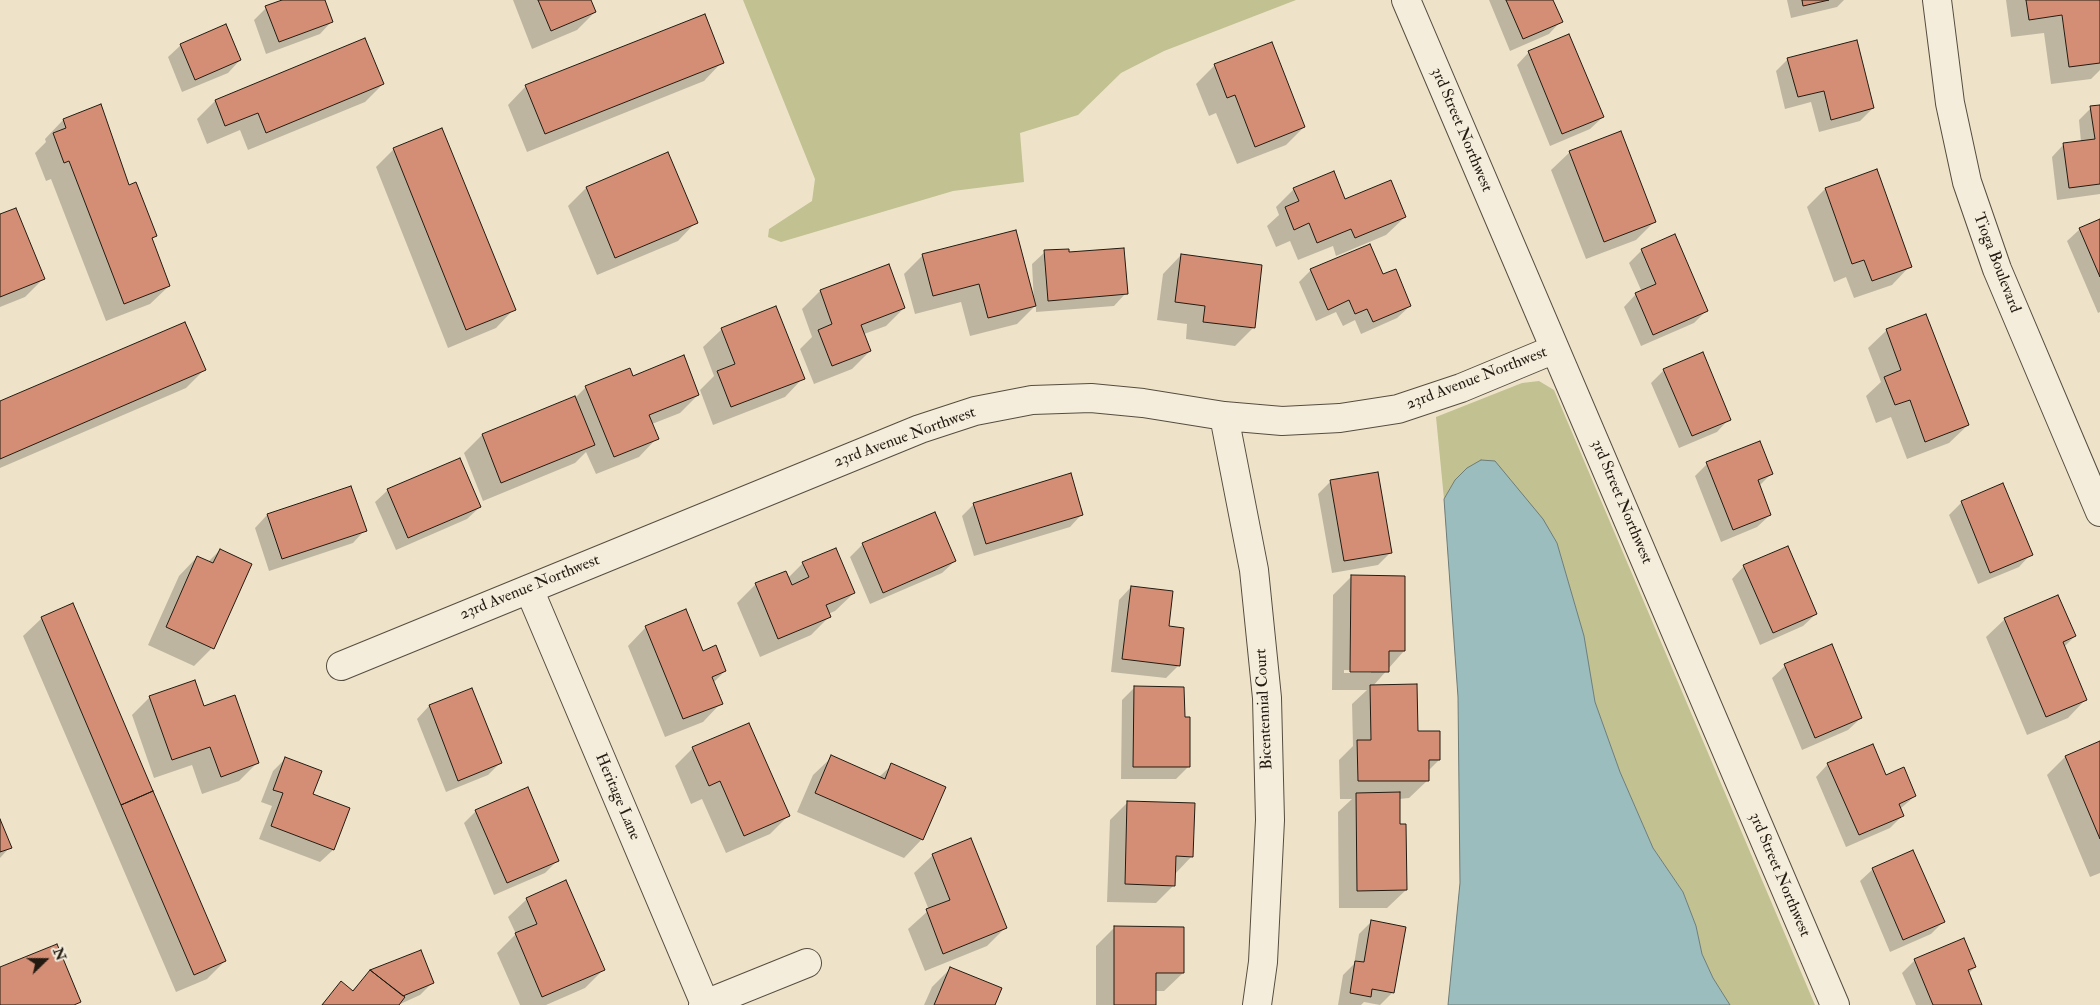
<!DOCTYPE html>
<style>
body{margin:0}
#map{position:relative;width:2100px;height:1005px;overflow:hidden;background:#eee3c9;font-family:"IM FELL Double Pica",serif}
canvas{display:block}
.north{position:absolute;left:20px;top:935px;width:50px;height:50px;-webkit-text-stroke:4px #f4eddc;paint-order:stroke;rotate:68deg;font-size:14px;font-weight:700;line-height:20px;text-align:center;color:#231b11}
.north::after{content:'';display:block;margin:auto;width:18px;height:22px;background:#231b11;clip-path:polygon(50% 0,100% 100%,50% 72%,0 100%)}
</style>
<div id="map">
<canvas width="2100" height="1005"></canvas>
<div class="north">N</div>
</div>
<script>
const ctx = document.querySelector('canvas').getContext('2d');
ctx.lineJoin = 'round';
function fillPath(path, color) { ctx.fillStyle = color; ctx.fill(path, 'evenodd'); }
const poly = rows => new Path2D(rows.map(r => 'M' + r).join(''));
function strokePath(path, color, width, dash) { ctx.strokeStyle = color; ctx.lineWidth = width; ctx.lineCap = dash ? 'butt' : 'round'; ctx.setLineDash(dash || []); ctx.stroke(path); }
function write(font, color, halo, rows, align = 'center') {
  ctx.font = font + ' "IM FELL Double Pica",serif'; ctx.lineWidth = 4; ctx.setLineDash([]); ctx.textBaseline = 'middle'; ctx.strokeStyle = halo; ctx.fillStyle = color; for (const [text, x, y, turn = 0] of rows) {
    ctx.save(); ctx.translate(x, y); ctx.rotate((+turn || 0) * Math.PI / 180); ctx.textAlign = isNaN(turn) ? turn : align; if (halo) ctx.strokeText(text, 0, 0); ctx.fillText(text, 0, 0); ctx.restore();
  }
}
fillPath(poly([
 [743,0,1296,0,1164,51,1121,73,1078,115,1020,133,1024,182,953,191,781,242,768,237,769,229,812,201,815,179],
 [1539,381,1554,390,1815,1005,1730,1005,1713,978,1702,954,1696,926,1683,892,1653,848,1620,772,1595,702,1584,636,1557,543,1510,479,1455,480,1444,499,1436,417,1522,383]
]), '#c1c191');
const water = poly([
 [1481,460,1495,461,1543,519,1557,543,1584,636,1595,702,1620,772,1653,848,1683,892,1696,926,1702,954,1713,978,1730,1005,1448,1005,1460,883,1458,697,1444,499,1455,480,1467,468,1481,460]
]);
fillPath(water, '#9cbdbe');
strokePath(water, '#6c7c79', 1);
fillPath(poly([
 [286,0,324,0,332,21,320,34,266,54,254,20,266,8],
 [513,0,590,0,595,12,577,30,532,49],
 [1489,0,1551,0,1561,21,1549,34,1510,51],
 [1787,0,1844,0,1837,7,1791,18],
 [2006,0,2100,0,2100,70,2091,79,2051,84,2044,33,2011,37],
 [365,40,383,84,365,102,248,150,240,130,207,144,197,119,215,101],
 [181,45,240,60,228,73,182,92,168,57],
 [1529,52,1603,117,1590,129,1550,146,1517,65],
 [1788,59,1873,108,1860,121,1819,132,1811,102,1785,109,1776,71],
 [722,62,704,81,527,152,508,105,526,86],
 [1215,65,1304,127,1286,145,1237,164,1216,113,1209,116,1196,84],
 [100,106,128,186,156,235,151,240,169,286,150,304,106,321,51,179,46,181,35,153,46,142,45,139,63,120],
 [2100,106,2100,194,2057,200,2052,157,2064,144,2081,142,2079,120,2091,108],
 [394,149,514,309,496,328,448,348,376,167],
 [1570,152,1654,222,1636,240,1586,259,1551,170],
 [1876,171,1910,266,1892,285,1854,298,1846,277,1834,282,1807,207,1825,189],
 [586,188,696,222,678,241,597,275,568,206],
 [1294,189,1345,201,1405,217,1386,235,1336,256,1333,246,1298,260,1290,241,1276,247,1267,226,1279,215,1276,207],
 [0,215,44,278,25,297,0,307],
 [2100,220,2100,312,2098,313,2067,241,2080,229],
 [1016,231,1034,303,1032,264,1045,252,1068,254,1126,293,1114,306,1036,312,1036,305,1017,324,970,336,961,302,915,314,904,274,922,256],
 [1642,250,1706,311,1694,323,1641,346,1624,307,1636,294,1642,292,1629,263],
 [1181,255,1254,327,1235,346,1186,339,1187,324,1157,320,1163,274],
 [1311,270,1382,276,1410,306,1397,318,1361,334,1355,320,1343,326,1336,312,1316,321,1299,282],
 [820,291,904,308,886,326,864,334,870,351,852,369,814,384,800,349,812,337,802,309],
 [722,329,803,378,785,397,713,425,700,390,714,376,703,347],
 [1887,330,1968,425,1949,443,1907,459,1891,417,1876,423,1866,396,1881,382,1868,348],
 [204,370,186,388,0,468,0,403],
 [1664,370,1729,419,1717,432,1679,448,1651,383],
 [632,378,698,395,680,413,652,424,657,438,639,457,596,474,586,452,575,463,483,501,464,453,482,435,575,398,586,387],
 [1707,464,1772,473,1759,486,1770,515,1757,527,1721,542,1695,476],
 [1377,473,1390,553,1378,565,1332,573,1318,494,1330,482],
 [351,487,365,530,353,543,269,571,255,528,267,515],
 [388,490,480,507,467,519,396,550,375,502],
 [1962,502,2031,554,2019,567,1978,584,1949,515],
 [974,504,1082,514,1070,527,974,556,962,516],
 [863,544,955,561,942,573,870,604,850,557],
 [220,550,212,648,194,666,148,645,179,576,197,557,208,562],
 [803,563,854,593,835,611,828,614,829,617,811,635,760,657,737,603,756,584,788,578],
 [1744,566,1816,614,1803,626,1760,645,1732,579],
 [1352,576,1404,651,1373,686,1439,760,1428,771,1428,780,1409,798,1399,799,1399,825,1406,890,1387,908,1339,908,1338,812,1352,799,1340,799,1339,760,1353,746,1352,704,1367,690,1332,690,1333,595],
 [1344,670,1371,671,1371,673,1344,673],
 [1131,587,1168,627,1179,665,1166,678,1111,672,1119,600],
 [42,618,225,961,207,979,176,992,23,636],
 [2005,619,2075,636,2064,647,2086,699,2068,718,2027,735,1986,637],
 [646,627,702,652,725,671,713,683,721,703,703,722,665,737,628,646],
 [1785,666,1861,718,1848,730,1802,750,1772,678],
 [1134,688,1183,718,1189,766,1176,779,1121,779,1122,700],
 [472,690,500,763,488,775,446,792,417,719,429,706],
 [150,697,257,763,239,781,202,794,192,765,154,778,132,715],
 [2100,742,2100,873,2090,877,2047,775,2065,757],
 [693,748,788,816,770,834,726,853,702,799,691,804,675,766],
 [832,757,879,777,892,765,922,839,904,858,797,812,813,775],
 [286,758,312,795,348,809,333,850,320,862,259,839,272,806,261,802,273,771],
 [1828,764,1886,776,1915,796,1900,809,1902,816,1890,828,1846,847,1816,777],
 [1128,802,1192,856,1175,874,1174,885,1156,903,1107,902,1110,820],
 [476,811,558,860,545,873,494,895,464,823],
 [0,822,10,847,0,858],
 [933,855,1005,928,987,946,925,971,908,929,929,910,914,873],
 [1873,869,1943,922,1931,934,1890,952,1860,881],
 [527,899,603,970,585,988,546,1005,520,1005,497,953,516,934,508,917],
 [1371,922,1393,992,1380,1005,1364,1002,1361,1005,1338,1005,1343,975,1354,964,1359,934],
 [1115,927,1183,973,1164,991,1155,991,1154,1005,1096,1005,1096,946],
 [1915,960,1975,967,1968,974,1981,1005,1916,1005,1902,973],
 [950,969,993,1005,924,1005,932,987],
 [370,971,433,982,420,995,398,1005,321,1005,341,983,352,991]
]), '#0003');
const building = poly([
 [282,0,325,0,333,22,279,42,265,6,282,0],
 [538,0,591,0,596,12,551,31,538,0],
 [1506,0,1553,0,1563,22,1523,39,1506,0],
 [1802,0,1829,0,1803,6,1802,0],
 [2026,0,2100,0,2100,63,2069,67,2062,15,2029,20,2026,0],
 [705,14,724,63,545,134,525,85,705,14],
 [226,24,241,60,195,80,180,44,226,24],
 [1569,34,1604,117,1562,134,1528,51,1569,34],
 [365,38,384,84,266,133,258,113,225,126,215,100,365,38],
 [1857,40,1874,108,1831,120,1824,91,1798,97,1787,58,1857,40],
 [1272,42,1305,127,1255,147,1235,95,1227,98,1214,64,1272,42],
 [101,104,129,185,136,182,157,236,152,238,170,286,124,304,69,161,64,163,53,133,66,128,63,119,101,104],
 [2100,105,2100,184,2069,188,2063,143,2095,139,2090,106,2100,105],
 [442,128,516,310,466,330,393,148,442,128],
 [1621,131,1656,222,1604,242,1569,151,1621,131],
 [668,152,698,223,615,258,586,187,668,152],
 [1877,169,1912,267,1872,281,1864,260,1852,264,1825,188,1877,169],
 [1334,171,1345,199,1391,180,1406,217,1355,238,1351,229,1317,243,1309,223,1294,230,1285,207,1299,201,1293,188,1334,171],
 [16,208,45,279,0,297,0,214,16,208],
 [2100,219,2100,277,2079,228,2100,219],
 [1016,230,1036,306,988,318,979,284,933,296,922,254,1016,230],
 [1675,234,1708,311,1653,335,1635,293,1656,284,1641,249,1675,234],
 [1370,244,1383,274,1396,269,1411,306,1373,322,1367,309,1355,314,1349,300,1328,310,1310,269,1370,244],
 [1124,248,1128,294,1048,301,1044,250,1069,249,1069,252,1124,248],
 [1181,254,1262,265,1255,328,1203,322,1205,306,1175,302,1181,254],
 [889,264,905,308,861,325,871,351,832,366,818,330,832,324,820,290,889,264],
 [776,306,805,379,731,407,717,371,735,364,721,328,776,306],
 [1926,314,1969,425,1925,442,1910,400,1895,405,1884,377,1901,370,1886,329,1926,314],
 [185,322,206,370,0,459,0,401,185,322],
 [1703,352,1731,420,1692,436,1663,369,1703,352],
 [684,355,699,395,649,415,659,439,614,457,585,386,630,368,633,376,684,355],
 [575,396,595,445,501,483,482,434,575,396],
 [1760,441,1773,474,1758,480,1771,515,1733,530,1706,462,1760,441],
 [460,458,481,507,408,538,387,489,460,458],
 [1378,472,1392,553,1344,561,1330,480,1378,472],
 [1071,473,1083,515,986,544,973,503,1071,473],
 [2003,483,2033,555,1990,573,1961,501,2003,483],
 [351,486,367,531,282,559,267,514,351,486],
 [935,512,956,561,883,593,862,543,935,512],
 [1788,546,1817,614,1773,633,1743,565,1788,546],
 [836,548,855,593,826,605,831,617,778,639,755,583,786,571,792,585,809,577,802,562,836,548],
 [220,549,252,564,214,649,166,627,197,556,213,563,220,549],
 [1351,575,1405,576,1405,651,1389,651,1389,672,1350,672,1351,575],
 [1131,586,1173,591,1169,626,1184,628,1180,666,1122,659,1131,586],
 [2058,595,2076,636,2063,642,2087,700,2046,717,2004,618,2058,595],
 [73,603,153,791,121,805,41,617,73,603],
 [686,609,703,651,716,645,726,671,712,677,723,704,683,719,645,626,686,609],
 [1832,644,1862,718,1815,738,1784,664,1832,644],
 [195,680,204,706,235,695,259,763,221,777,210,747,172,760,149,696,195,680],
 [1417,684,1418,731,1440,731,1440,760,1429,760,1429,781,1358,781,1357,740,1371,740,1370,685,1417,684],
 [1134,686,1184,687,1185,717,1190,717,1190,767,1133,767,1134,686],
 [472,688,502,763,458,781,429,705,472,688],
 [749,723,790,816,744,836,720,781,709,786,692,747,749,723],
 [2100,741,2100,839,2065,756,2100,741],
 [1873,744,1886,775,1904,767,1916,796,1899,804,1904,816,1859,835,1827,763,1873,744],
 [831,755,885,779,891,763,946,787,923,840,815,793,831,755],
 [285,757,322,771,313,794,350,808,334,850,271,826,283,793,273,790,285,757],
 [528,787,559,861,507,883,475,810,528,787],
 [153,791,226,961,194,975,121,805,153,791],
 [1400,792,1400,824,1406,824,1407,890,1357,891,1356,793,1400,792],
 [1127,801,1195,803,1193,857,1176,856,1175,886,1125,884,1127,801],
 [0,819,12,848,0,852,0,819],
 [971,838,1007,928,943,954,926,909,950,900,932,854,971,838],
 [1913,850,1945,922,1903,940,1872,868,1913,850],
 [566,880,605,970,542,997,515,933,537,924,526,898,566,880],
 [1371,920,1406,927,1394,993,1372,989,1371,997,1350,993,1355,961,1364,962,1371,920],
 [1114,926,1184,927,1184,973,1156,973,1156,1005,1114,1005,1114,926],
 [1964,938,1976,967,1968,970,1982,1005,1933,1005,1914,959,1964,938],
 [57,944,81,1002,74,1005,0,1005,0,967,57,944],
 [421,950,434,983,403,996,370,970,421,950],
 [950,967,1002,988,995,1005,934,1005,950,967],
 [370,970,405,997,399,1005,322,1005,341,981,353,991,370,970]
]);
fillPath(building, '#d48e75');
strokePath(building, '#231b11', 1);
const minor = poly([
 [1406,0,1835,1005],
 [1937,0,1950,103,1967,182,1997,269,2100,512],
 [1224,416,1254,570,1267,698,1270,820,1263,962,1257,1005],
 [529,589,705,1004],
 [341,666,920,429,975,411,1032,400,1091,398,1143,403,1224,416,1282,421,1340,418,1398,409,1461,388,1555,349],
 [703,1005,807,963]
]);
strokePath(minor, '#564d3f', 30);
strokePath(minor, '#f4eddc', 28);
write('16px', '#231b11', '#f4eddc', [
 ["3rd Street Northwest",1461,130,67],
 ["Tioga Boulevard",1996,263,69],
 ["23rd Avenue Northwest",1477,379,-21],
 ["23rd Avenue Northwest",905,438,-20],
 ["3rd Street Northwest",1621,502,67],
 ["23rd Avenue Northwest",530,588,-22],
 ["Bicentennial Court",1265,709,-93],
 ["Heritage Lane",617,797,67],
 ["3rd Street Northwest",1779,875,67]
]);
</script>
